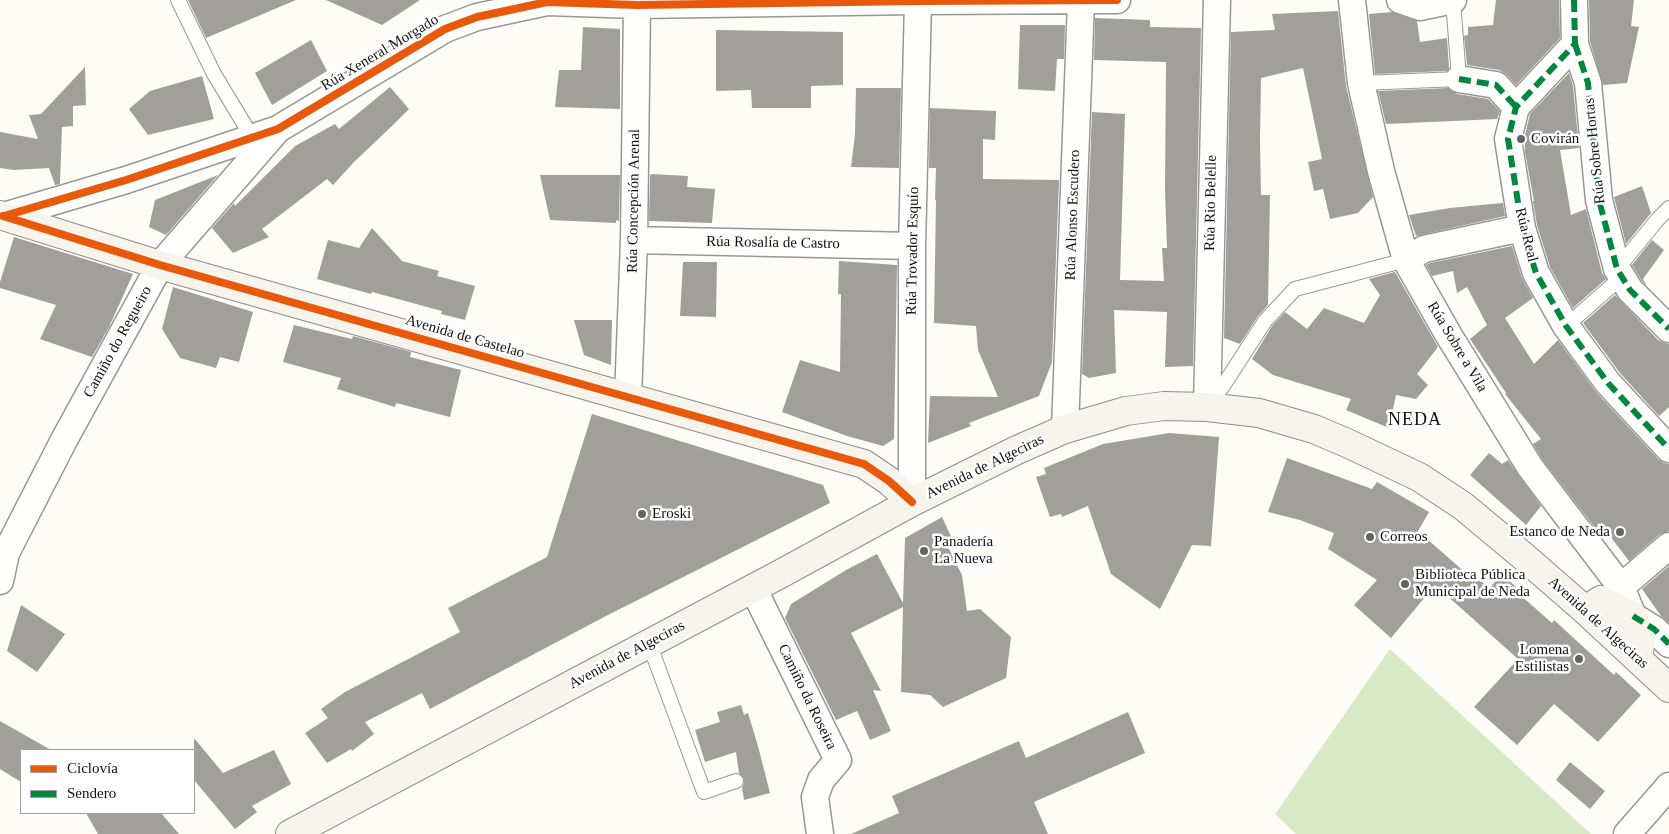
<!DOCTYPE html>
<meta charset="utf-8">
<style>
body{margin:0}
#map{position:relative;width:1669px;height:834px;overflow:hidden;background:#fdfcf7;font-family:"Times New Roman",serif}
canvas{display:block}
.legend{position:absolute;left:20px;top:749px;width:175px;height:65px;box-sizing:border-box;background:#fff;border:1px solid #a0a0a0;margin:0;padding:6px 9px;list-style:none;font-size:15px;color:#111}
.legend li{display:flex;align-items:center;gap:10px;height:25px}
.legend b{width:25px;border:1px solid #a0a0a0}
</style>
<div id="map">
<canvas width="1669" height="834"></canvas>
<ul class="legend">
<li><b style="height:6px;background:#e8590c"></b>Ciclovía</li>
<li><b style="height:6px;background:#00873e"></b>Sendero</li>
</ul>
</div>
<script>
const ctx = document.querySelector('canvas').getContext('2d');
ctx.lineJoin = 'round';
function fillPath(path, color) { ctx.fillStyle = color; ctx.fill(path, 'evenodd'); }
const poly = rows => new Path2D(rows.map(r => 'M' + r).join(''));
function strokePath(path, color, width, dash) { ctx.strokeStyle = color; ctx.lineWidth = width; ctx.lineCap = dash ? 'butt' : 'round'; ctx.setLineDash(dash || []); ctx.stroke(path); }
function write(font, color, halo, rows, align = 'center') {
  ctx.font = font + ' "Times New Roman",serif'; ctx.lineWidth = 5; ctx.setLineDash([]); ctx.textBaseline = 'middle'; ctx.strokeStyle = halo; ctx.fillStyle = color; for (const [text, x, y, turn = 0] of rows) {
    ctx.save(); ctx.translate(x, y); ctx.rotate((+turn || 0) * Math.PI / 180); ctx.textAlign = isNaN(turn) ? turn : align; if (halo) ctx.strokeText(text, 0, 0); ctx.fillText(text, 0, 0); ctx.restore();
  }
}
fillPath(poly([
 [1390,649,1591,834,1296,834,1275,814]
]), '#d8eac5');
fillPath(poly([
 [188,0,296,0,206,38],
 [326,0,420,0,382,25],
 [1496,0,1559,0,1560,38,1516,85,1507,75,1499,70,1467,65,1464,36,1468,35,1468,27,1493,25],
 [1589,0,1634,0,1631,26,1639,27,1627,83,1603,85,1590,41],
 [1338,11,1346,86,1373,197,1358,213,1330,219,1323,189,1314,191,1308,162,1322,159,1303,68,1261,78,1260,140,1261,195,1270,195,1268,305,1258,316,1240,344,1224,338,1231,32,1275,30,1272,14],
 [1392,12,1417,21,1420,42,1447,38,1449,68,1447,71,1375,74,1369,14],
 [1095,18,1150,20,1150,27,1201,28,1193,366,1165,367,1167,312,1114,310,1116,373,1089,378,1082,374,1092,112,1125,114,1120,280,1164,281,1162,248,1167,248,1165,190,1166,62,1094,60],
 [1020,25,1065,25,1064,59,1057,59,1055,91,1018,89],
 [583,27,620,29,620,109,555,107,559,70,581,70],
 [716,30,843,32,843,85,811,86,811,108,752,108,751,90,716,91],
 [311,40,327,71,272,105,255,73],
 [85,67,86,105,73,106,73,126,62,127,60,184,55,185,49,168,14,170,0,168,0,132,38,139,29,115,41,114],
 [1569,73,1573,86,1579,148,1560,150,1571,215,1586,209,1602,273,1606,279,1573,308,1550,267,1537,225,1533,201,1534,201,1525,152,1525,135,1530,114],
 [202,76,214,119,148,135,129,109,150,91],
 [390,87,409,109,394,124,354,162,333,185,327,179,262,229,269,237,233,253,212,228,234,203,235,206,295,146,335,124,339,129],
 [856,88,901,88,899,168,851,167,855,134],
 [1448,88,1457,94,1488,99,1500,111,1497,119,1386,124,1378,91],
 [930,108,996,111,995,140,983,139,983,179,1059,180,1052,362,1039,396,969,423,971,426,928,443,930,396,998,397,978,350,976,326,934,323,936,200,935,200,936,168,929,168],
 [652,174,688,176,687,187,715,189,712,223,649,221,650,175],
 [218,175,166,235,149,227,155,200],
 [540,175,620,175,619,221,616,220,616,223,550,220],
 [1642,186,1651,213,1626,244,1614,197],
 [1503,203,1505,216,1416,236,1409,215,1450,208],
 [372,228,402,261,439,271,437,276,475,286,465,320,441,314,442,311,372,292,371,294,317,279,328,240,359,248],
 [14,237,133,274,109,327,92,357,40,339,56,305,0,288,0,282],
 [1652,240,1664,250,1643,279,1647,286,1642,281,1632,265],
 [1512,246,1522,278,1533,298,1505,318,1534,364,1558,340,1597,393,1658,459,1664,463,1669,464,1669,531,1659,535,1629,561,1603,527,1598,532,1542,459,1533,444,1541,439,1505,394,1506,393,1470,339,1487,325,1467,287,1457,293,1453,271,1432,276,1426,265,1430,263],
 [839,261,897,265,894,439,883,446,847,436,782,412,800,360,840,372,841,294,838,294],
 [683,262,717,262,716,317,680,316],
 [1395,272,1438,347,1417,374,1428,385,1416,399,1396,395,1389,428,1346,410,1351,399,1273,375,1252,359,1272,326,1285,312,1307,329,1324,308,1364,323,1380,295,1369,279],
 [173,287,253,312,239,362,220,357,216,368,180,358,162,329],
 [1615,295,1658,340,1665,343,1669,344,1669,407,1659,416,1620,373,1583,323],
 [574,320,612,320,611,365,584,355],
 [294,325,352,339,353,336,411,352,410,357,461,370,450,417,396,403,395,407,337,389,341,378,283,362],
 [592,414,823,485,830,503,606,616,430,709,422,693,365,722,374,734,352,751,351,749,327,763,305,733,328,718,321,709,345,692,460,632,448,608,547,557],
 [1169,433,1219,437,1211,546,1192,545,1160,609,1111,574,1088,506,1062,517,1061,514,1050,517,1036,477,1046,474,1044,468,1103,444],
 [1489,453,1502,464,1508,460,1541,506,1526,525,1470,475],
 [1287,458,1372,489,1377,482,1429,512,1418,531,1476,582,1478,579,1490,588,1501,574,1521,591,1519,594,1552,623,1554,620,1614,675,1616,672,1641,695,1598,742,1554,704,1517,745,1474,707,1518,659,1435,585,1391,638,1354,605,1377,580,1328,549,1334,533,1300,520,1268,512],
 [942,517,954,543,948,547,962,575,967,611,980,609,1011,637,1006,678,943,707,930,695,901,692,903,607,851,633,881,691,873,690,891,731,870,740,857,711,836,720,785,618,791,604,846,570,877,554,903,603,905,538],
 [1669,566,1669,623,1661,616,1642,589],
 [21,605,65,634,37,672,7,651],
 [741,705,744,715,748,713,758,746,770,793,744,800,742,788,744,783,744,779,739,773,736,752,705,762,695,730,720,722,717,712],
 [1128,712,1145,753,1034,802,1048,834,851,834,899,813,892,796,1019,741,1026,758],
 [0,721,51,750,21,750,21,782,0,769],
 [194,738,223,773,274,750,291,784,252,806,257,812,235,829,194,780],
 [1570,762,1605,791,1590,809,1556,780],
 [86,813,161,813,179,834,98,834]
]), '#a19f9c');
const lane = poly([
 [178,0,214,74,252,137],
 [1361,83,1459,79,1453,0],
 [1566,326,1615,283,1617,269,1658,219,1669,208],
 [1209,404,1223,386,1265,321,1295,289,1406,260],
 [649,643,704,792,736,781]
]);
const street = poly([
 [1352,0,1361,83,1381,171,1406,260,1448,334,1530,467,1621,587,1633,616,1654,629,1669,644],
 [1400,0,1420,7,1453,0],
 [1574,0,1575,44,1516,107,1508,139,1522,228,1536,273,1566,326,1608,383,1669,449],
 [1575,44,1588,83,1599,200,1617,269,1630,290,1669,329],
 [1459,79,1496,85,1516,107],
 [4,216,126,180,278,129,445,29,477,17,547,2,637,5,918,1,1117,0],
 [634,240,912,246],
 [1406,260,1424,249,1522,228],
 [628,397,634,240,637,5],
 [1207,407,1217,0],
 [1065,429,1081,1],
 [912,502,912,246,918,1],
 [0,581,6,553,64,440,160,265,278,129],
 [1621,587,1669,546],
 [753,588,838,760,821,780,815,797,820,834],
 [1627,834,1669,786]
]);
const secondary = poly([
 [0,215,160,265,864,464,889,481,912,502],
 [1585,610,1601,600,1633,616,1641,639,1638,659],
 [290,834,784,572,912,502,1017,450,1065,429,1126,411,1164,406,1207,407,1259,413,1314,429,1347,443,1419,477,1463,506,1523,556,1585,610,1669,688]
]);
strokePath(lane, '#979795', 16);
strokePath(street, '#979795', 29);
strokePath(secondary, '#8e8d8b', 30);
strokePath(lane, '#fffffe', 14);
strokePath(street, '#fffffe', 26);
strokePath(secondary, '#f6f4eb', 28);
strokePath(poly([
 [1574,0,1575,44,1516,107,1508,139,1522,228,1536,273,1566,326,1608,383,1669,449],
 [1575,44,1588,83,1599,200,1617,269,1630,290,1669,329],
 [1459,79,1496,85,1516,107],
 [1633,616,1654,629,1669,644]
]), '#00873e', 6, [12, 6]);
strokePath(poly([
 [3,216,160,265,864,464,889,481,912,502],
 [4,216,126,180,278,129,445,29,477,17,547,2,637,5,918,1,1117,0]
]), '#e8590c', 8);
for (const [x, y, r, color] of [
 [1521,139,5,"#646362"],
 [642,514,5,"#646362"],
 [1620,532,5,"#646362"],
 [1370,537,5,"#646362"],
 [924,551,5,"#646362"],
 [1405,584,5,"#646362"],
 [1579,659,5,"#646362"]
]) { const dot = new Path2D(); dot.arc(x, y, r, 0, 2 * Math.PI); ctx.fillStyle = color; ctx.fill(dot); strokePath(dot, '#fff', 2); }
write('15px', '#111', '#fff', [
 ["Rúa Xeneral Morgado",380,53,-31],
 ["Rúa Sobre Hortas",1595,151,-96],
 ["Rúa Concepción Arenal",634,201,-89],
 ["Rúa Rio Belelle",1211,203,-89],
 ["Rúa Alonso Escudero",1073,215,-88],
 ["Rúa Real",1526,235,76],
 ["Rúa Rosalía de Castro",773,243,1],
 ["Rúa Trovador Esquío",913,251,-89],
 ["Avenida de Castelao",465,337,16],
 ["Camiño do Regueiro",118,342,-61],
 ["Rúa Sobre a Vila",1457,347,59],
 ["Avenida de Algeciras",985,467,-26],
 ["Avenida de Algeciras",1598,623,42],
 ["Avenida de Algeciras",627,655,-28],
 ["Camiño da Roseira",807,697,64]
]);
write('15px', '#111', '#fff', [
 ["Covirán",1531,139],
 ["Eroski",652,514],
 ["Estanco de Neda",1610,532,"right"],
 ["Correos",1380,537],
 ["Panadería",934,542],
 ["La Nueva",934,559],
 ["Biblioteca Pública",1415,575],
 ["Municipal de Neda",1415,592],
 ["Lomena",1569,650,"right"],
 ["Estilistas",1569,667,"right"]
], 'left');
ctx.letterSpacing = '1px';
write('18px', '#111', '#fff', [
 ["NEDA",1415,420]
]);
ctx.letterSpacing = '0px';
</script>
